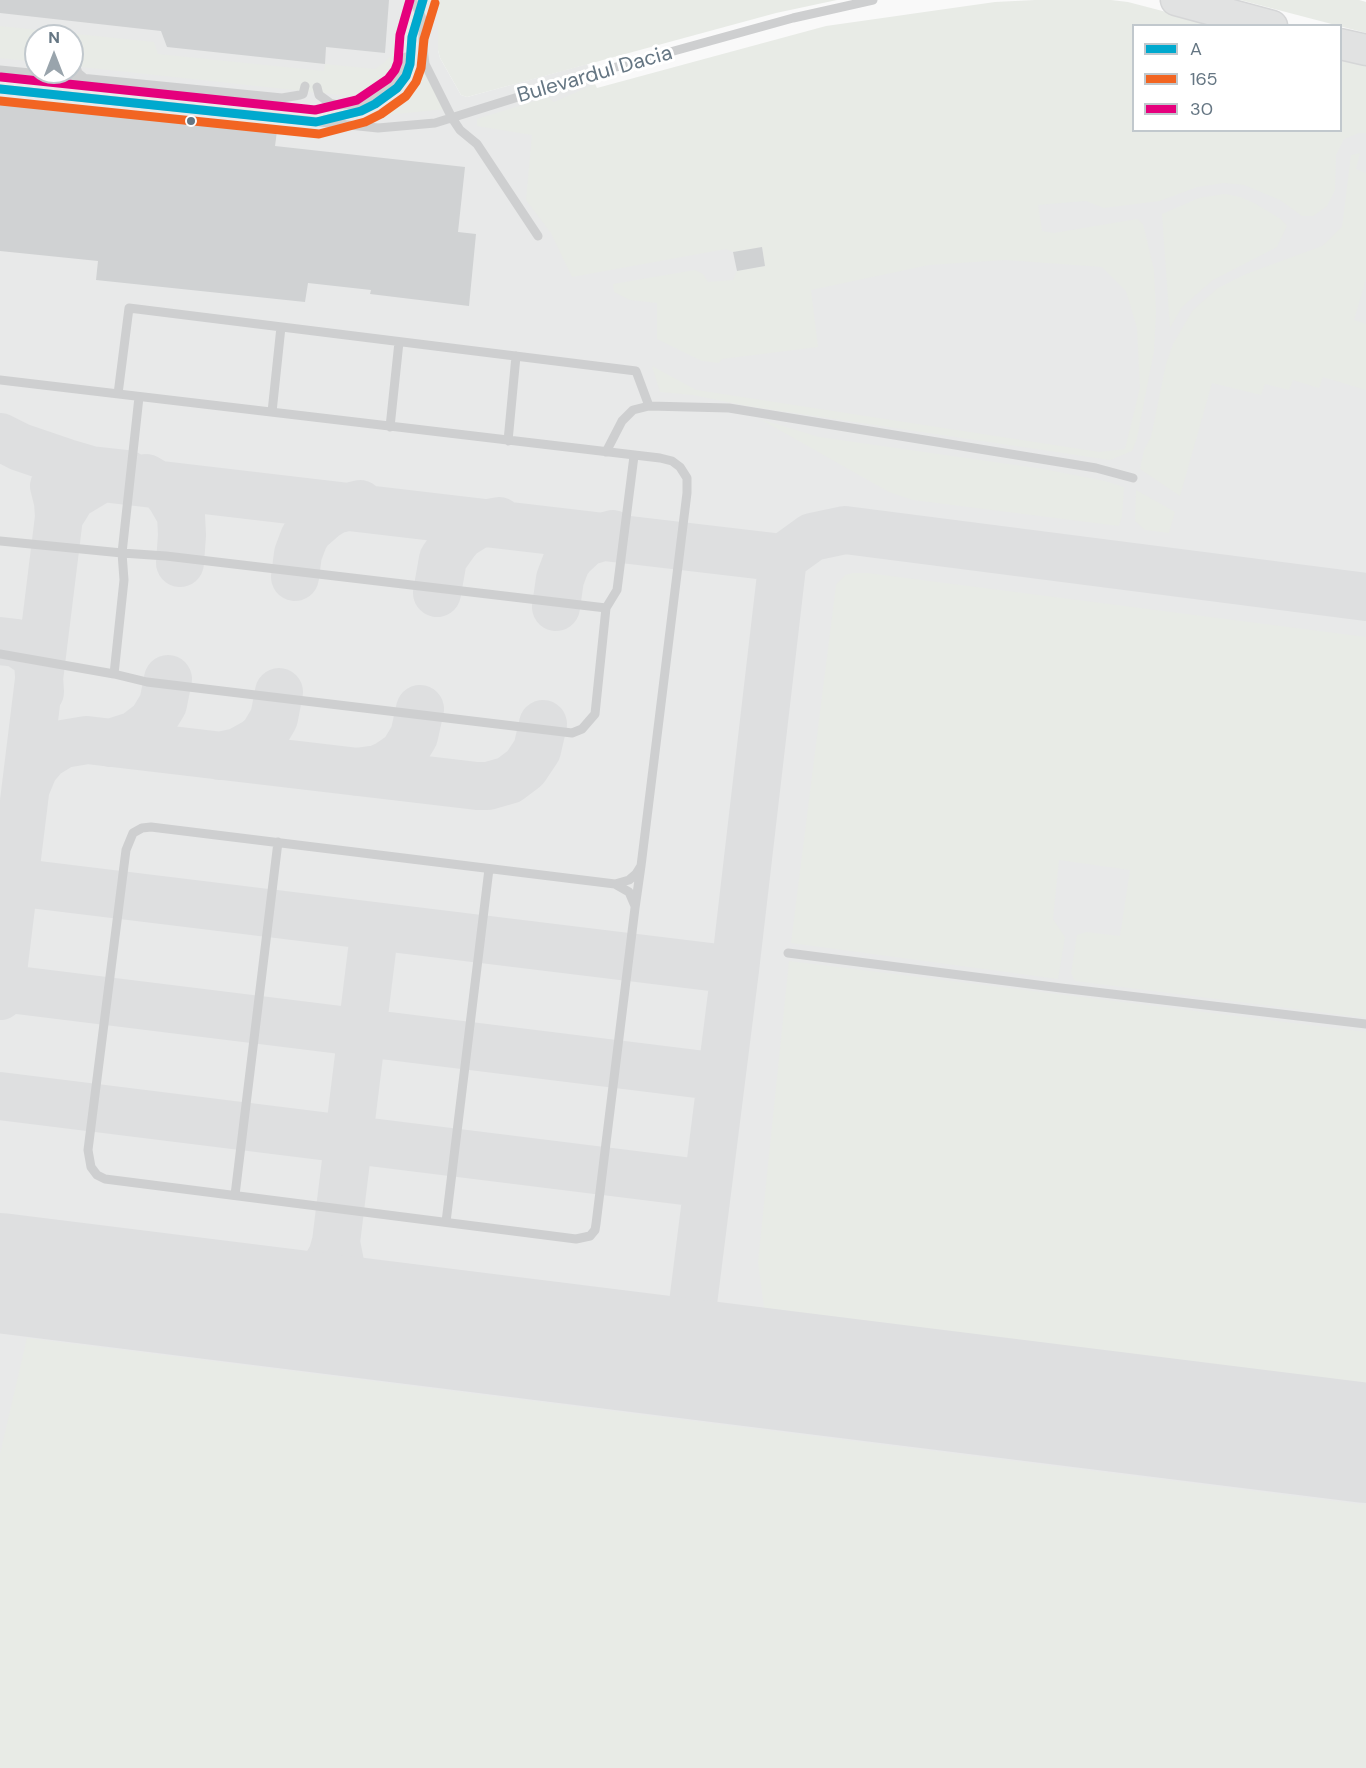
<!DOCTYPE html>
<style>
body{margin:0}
#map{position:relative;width:1366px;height:1768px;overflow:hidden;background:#f9f9f9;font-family:"DM Sans",sans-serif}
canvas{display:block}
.legend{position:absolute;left:1132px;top:24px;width:210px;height:108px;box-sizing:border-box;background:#fff;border:2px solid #c1c8cd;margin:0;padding:8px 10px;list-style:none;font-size:18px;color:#657683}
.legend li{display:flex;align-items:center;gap:12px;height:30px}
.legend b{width:30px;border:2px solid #c1c8cd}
.north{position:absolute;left:24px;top:24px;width:60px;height:60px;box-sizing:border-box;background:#fff;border:2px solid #c1c8cd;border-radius:50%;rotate:0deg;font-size:16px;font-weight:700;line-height:24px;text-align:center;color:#657683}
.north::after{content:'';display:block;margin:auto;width:21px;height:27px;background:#99a4ac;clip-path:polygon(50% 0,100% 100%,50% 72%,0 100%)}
</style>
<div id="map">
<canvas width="1366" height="1768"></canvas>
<ul class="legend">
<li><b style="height:8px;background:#00a9ce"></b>A</li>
<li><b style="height:8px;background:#f26522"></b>165</li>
<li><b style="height:8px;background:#e5007d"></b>30</li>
</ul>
<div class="north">N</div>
</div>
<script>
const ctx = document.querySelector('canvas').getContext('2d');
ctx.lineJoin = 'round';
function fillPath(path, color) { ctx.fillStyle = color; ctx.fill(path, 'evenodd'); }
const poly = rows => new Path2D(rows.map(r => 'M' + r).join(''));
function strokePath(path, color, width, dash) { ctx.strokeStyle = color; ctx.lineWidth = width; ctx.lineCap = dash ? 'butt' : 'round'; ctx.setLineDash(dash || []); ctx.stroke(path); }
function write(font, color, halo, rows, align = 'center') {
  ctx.font = font + ' "DM Sans",sans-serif'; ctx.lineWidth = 6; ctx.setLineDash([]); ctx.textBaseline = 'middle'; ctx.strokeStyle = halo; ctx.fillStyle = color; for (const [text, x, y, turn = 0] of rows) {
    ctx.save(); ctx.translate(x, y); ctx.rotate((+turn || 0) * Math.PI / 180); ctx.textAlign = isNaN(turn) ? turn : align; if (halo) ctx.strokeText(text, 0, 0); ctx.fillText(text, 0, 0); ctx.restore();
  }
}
fillPath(poly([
 [0,0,438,0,438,50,440,58,461,95,467,97,587,64,596,88,593,142,1340,130,1366,117,1366,1768,0,1768],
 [36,36,72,36,72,72,36,72]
]), '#e8e9e9');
fillPath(poly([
 [438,0,837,0,776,13,467,97,461,95,440,58,438,50],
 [1035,0,1111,0,1128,2,1216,25,1134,26,1134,130,1340,130,1341,58,1366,64,1366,133,1359,133,1344,139,1336,155,1335,190,1327,206,1313,216,1302,216,1280,200,1244,185,1223,183,1197,187,1160,201,1104,208,1086,201,1038,205,1042,231,1054,233,1137,219,1143,224,1154,270,1156,313,1154,351,1137,438,1132,451,1110,460,747,406,693,395,660,392,652,366,696,390,1099,452,1125,449,1140,388,1137,328,1126,291,1102,267,1005,260,929,265,811,290,818,347,722,359,719,363,702,361,657,339,657,303,630,300,614,292,613,284,695,270,703,274,708,282,733,280,737,271,765,266,762,247,733,252,726,249,572,277,551,233,526,200,532,135,477,126,477,119,548,97,554,102,595,84,597,88,826,26,995,2],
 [1240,0,1359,0,1366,2,1366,33],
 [403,2,405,17,402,61,385,79,359,95,349,96,72,66,72,36,36,36,36,62,0,58,0,26,154,42,158,54,324,71,325,64,375,69,385,62,391,55],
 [427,65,445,109,387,115,386,112,417,83],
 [1360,153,1356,169,1366,173,1366,279,1354,320,1366,324,1366,390,1323,377,1319,388,1293,380,1289,390,1265,384,1261,395,1212,383,1180,496,1140,469,1144,450,1151,437,1166,364,1173,344,1193,310,1218,288,1246,274,1322,246,1342,227,1351,155],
 [1225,194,1240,197,1254,203,1281,219,1287,226,1277,247,1213,280,1182,307,1170,328,1162,214,1199,198],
 [760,419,819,437,1043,469,1105,481,1124,487,1122,516,1119,526,913,500,889,492],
 [1136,490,1175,512,1169,533,1145,530,1135,521],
 [853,573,867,573,1366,637,1366,1018,1075,981,1071,973,1077,935,1086,932,1120,936,1130,870,1059,860,1053,919,1065,937,1058,979,791,943,836,585,845,575],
 [789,961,1366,1032,1366,1383,764,1308,758,1262],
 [27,1338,1366,1505,1366,1768,0,1768,0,1454]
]), '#e8ebe6');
strokePath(poly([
 [0,437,20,447,67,463,91,470,127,474],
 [146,478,163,488,170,496,181,515,182,535,180,563],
 [59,517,72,496,102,478,783,558,735,970,686,1359],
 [783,558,812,537,845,530,1366,597],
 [295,577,298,554,304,538,309,530,325,516,335,510,360,504],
 [437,593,443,559,455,542,461,535,477,525,499,521],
 [556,607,560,579,566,563,571,556,586,542,613,534],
 [0,641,17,643,32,653,38,661,40,692],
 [110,743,135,735,152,722,163,704,168,679],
 [219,756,238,752,256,742,264,735,274,718,279,692],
 [357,772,378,769,387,765,403,754,414,736,420,709],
 [27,785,34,768,45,755,63,744,87,740,477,786,488,786,509,780,525,768,537,750,543,724],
 [14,882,735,970],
 [375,926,336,1242,342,1273,349,1286,359,1300,371,1310,392,1322],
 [1,988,721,1077],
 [0,996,59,517,58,502,54,486],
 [0,1096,708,1184],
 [0,1260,13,1268,41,1278],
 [250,1304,274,1303,301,1293,320,1276,332,1256,336,1242]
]), '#dedfe0', 48);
strokePath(poly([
 [0,1273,1366,1443]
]), '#dedfe0', 120);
fillPath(poly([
 [0,0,389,0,385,53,326,47,325,64,167,47,161,31,0,13],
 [0,100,277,131,275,146,465,167,458,232,476,234,469,306,370,294,371,290,308,283,305,302,96,280,98,261,0,251],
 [762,247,765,266,737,271,733,252]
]), '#d0d2d3');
const primary = poly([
 [1176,0,1272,26],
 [1340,44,1366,50]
]);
strokePath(primary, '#d5d6d7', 33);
strokePath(poly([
 [412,0,420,13,423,22,423,48,425,64,452,118,460,130,477,144,538,236],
 [73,58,78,73,84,78],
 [0,70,282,98,300,95,303,94,305,86],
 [317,87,319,95,330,103,338,105,357,104,372,97,386,86,400,72,406,57],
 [0,89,378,128,435,123,598,72,793,18,873,0],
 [324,120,361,111,375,104,397,88,406,76,410,64,412,37,423,0],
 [0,380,660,458,672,461,680,467,687,478,687,493,641,866,635,908,596,1224,595,1230,590,1236,576,1239,105,1179,97,1175,91,1167,88,1150,126,850,133,833,142,828,151,827,615,884,629,880,636,874,641,866],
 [118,394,129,308,636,371,649,406],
 [272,412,281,327],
 [390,427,399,342],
 [508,441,516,356],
 [606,452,622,421,633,410,649,406,729,408,1096,468,1133,478],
 [0,541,122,553,139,397],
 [0,654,114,674,147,682,572,733,582,729,595,714,606,608,617,590,634,456],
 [114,674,124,580,122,553,166,556,606,608],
 [615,884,629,892,635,906],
 [788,953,1061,988,1366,1024],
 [235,1195,278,842],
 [446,1222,489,869]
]), '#cecfd0', 9);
strokePath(primary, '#e1e2e2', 30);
strokePath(poly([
 [0,89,316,122,361,111,375,104,397,88,406,76,410,64,412,37,423,0]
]), '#00a9ce', 9);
strokePath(poly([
 [0,101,319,134,365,122,381,114,406,96,416,82,421,68,424,39,435,3]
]), '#f26522', 9);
strokePath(poly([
 [1,77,315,110,357,100,388,79,395,70,398,62,400,35,410,0]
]), '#e5007d', 9);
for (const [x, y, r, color] of [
 [191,121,5,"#657683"]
]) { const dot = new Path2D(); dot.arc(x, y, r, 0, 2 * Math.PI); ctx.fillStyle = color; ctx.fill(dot); strokePath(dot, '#fff', 2); }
write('21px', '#657683', '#fff', [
 ["Bulevardul Dacia",595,75,-16]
]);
</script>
